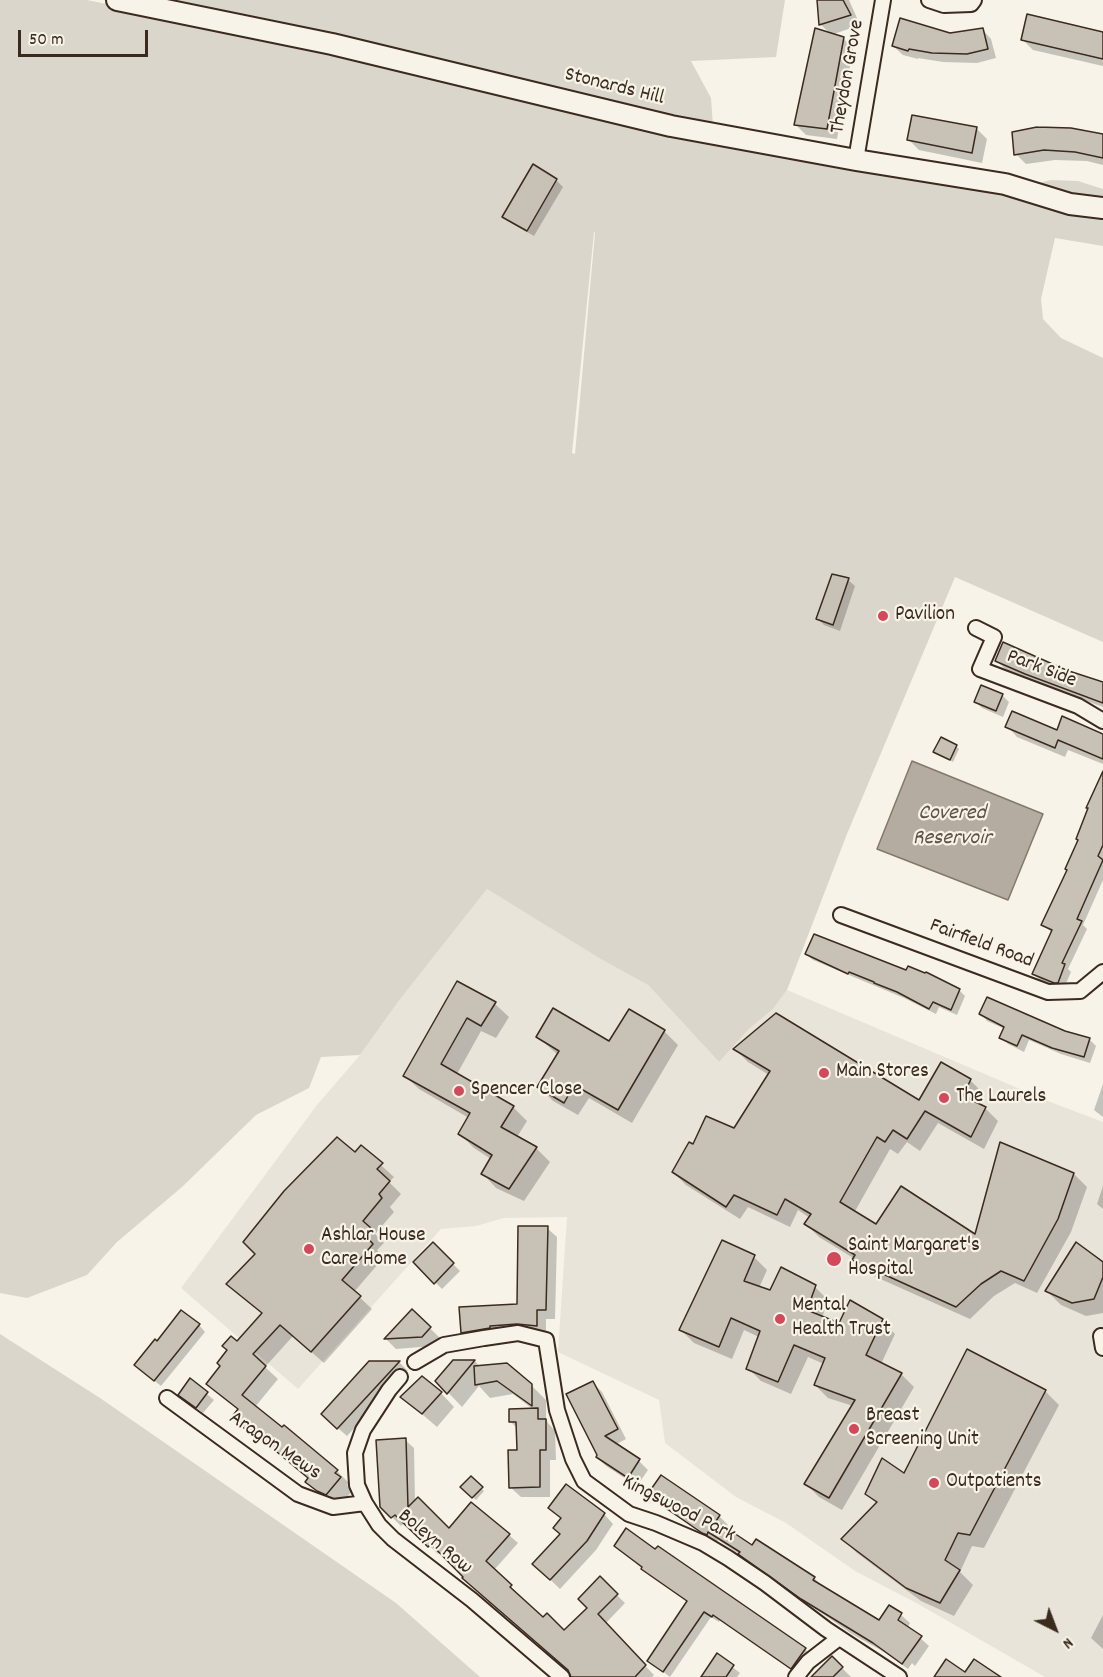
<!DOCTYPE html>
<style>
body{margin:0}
#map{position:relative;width:1103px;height:1677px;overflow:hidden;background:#f7f3e8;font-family:Dekko,sans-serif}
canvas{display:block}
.north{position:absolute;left:1025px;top:1599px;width:60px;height:60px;-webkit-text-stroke:4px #f7f3e8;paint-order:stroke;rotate:138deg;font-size:16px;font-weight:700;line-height:24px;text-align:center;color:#3b2a1e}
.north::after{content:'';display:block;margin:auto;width:21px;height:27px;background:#3b2a1e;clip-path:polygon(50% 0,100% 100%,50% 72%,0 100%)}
.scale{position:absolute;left:18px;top:30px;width:130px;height:27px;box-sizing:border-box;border:3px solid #3b2a1e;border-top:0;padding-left:8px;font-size:18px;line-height:21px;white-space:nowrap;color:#3b2a1e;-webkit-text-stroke:4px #f7f3e8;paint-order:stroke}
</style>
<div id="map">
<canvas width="1103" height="1677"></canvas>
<div class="north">N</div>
<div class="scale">50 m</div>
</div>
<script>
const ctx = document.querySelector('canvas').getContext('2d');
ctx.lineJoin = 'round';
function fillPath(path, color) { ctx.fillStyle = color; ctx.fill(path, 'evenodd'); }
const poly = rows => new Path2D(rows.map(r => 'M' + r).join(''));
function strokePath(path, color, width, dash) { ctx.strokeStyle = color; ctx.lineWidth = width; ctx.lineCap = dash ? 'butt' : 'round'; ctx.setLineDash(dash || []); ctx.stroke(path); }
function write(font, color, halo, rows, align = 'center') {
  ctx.font = font + ' Dekko,sans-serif'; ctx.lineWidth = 4.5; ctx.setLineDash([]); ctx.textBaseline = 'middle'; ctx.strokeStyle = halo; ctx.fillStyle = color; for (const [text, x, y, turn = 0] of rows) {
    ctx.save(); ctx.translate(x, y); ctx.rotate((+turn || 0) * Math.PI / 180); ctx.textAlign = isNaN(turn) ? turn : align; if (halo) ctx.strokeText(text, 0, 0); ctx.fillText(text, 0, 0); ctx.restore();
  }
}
fillPath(poly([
 [487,889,648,985,719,1062,749,1029,773,1009,787,990,1053,1103,1103,1122,1103,1677,1045,1677,920,1605,855,1571,786,1523,736,1497,665,1443,659,1400,558,1352,567,1217,504,1218,476,1226,441,1229,298,1389,181,1288,317,1105,360,1055,398,1002]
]), '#e9e4d9');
fillPath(poly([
 [0,0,87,0,303,45,604,121,605,114,1103,210,1103,246,1055,238,1041,299,1043,319,1061,338,1103,358,1103,642,955,577,847,834,787,990,773,1009,749,1029,719,1062,648,985,601,959,487,889,398,1002,360,1055,321,1057,309,1088,256,1115,182,1187,117,1242,87,1275,27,1298,0,1293],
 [594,232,595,233,575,454,572,453],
 [168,0,785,0,776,57,691,61,711,98,713,126,434,58],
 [1051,180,1078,181,1103,189,1103,203,1026,186],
 [0,1334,100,1398,396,1603,480,1677,0,1677]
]), '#dbd6cb');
const water = poly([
 [912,761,1043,814,1008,900,877,849,912,761]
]);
fillPath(water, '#b4aca0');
strokePath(water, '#84786c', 1.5);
fillPath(poly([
 [818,0,849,0,860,25,831,35,843,38,853,49,837,139,806,135,795,124,831,34,821,25],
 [982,29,991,39,996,58,977,63,943,62,918,58,918,59,903,55,893,46],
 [1103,34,1103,66,1033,50,1023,40],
 [913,116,977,129,987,139,982,163,919,150,909,140],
 [1103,136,1103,165,1087,161,1055,160,1026,164,1016,154],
 [534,167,556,180,563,187,534,236,511,223,504,217],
 [848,580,855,586,840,631,824,625,818,619],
 [997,661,1103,684,1103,707,1034,682,1005,669],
 [1002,695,1009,702,1003,717,982,708,976,702],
 [1007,726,1103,735,1103,764,1068,750,1065,757,1017,737],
 [956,746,959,749,953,762,935,752],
 [1103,797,1103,880,1083,925,1087,929,1068,969,1071,972,1064,988,1040,980,1034,974,1053,933,1043,925],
 [806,954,959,990,965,996,957,1015,939,1007,936,1014,904,998,813,960],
 [457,983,495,1004,509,1017,496,1038,481,1031,457,1074,513,1107,527,1121,517,1137,536,1148,550,1162,524,1201,496,1188,483,1174,491,1159,474,1148,460,1134,469,1118,419,1089,405,1076],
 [981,1014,1089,1039,1096,1046,1090,1063,1061,1054,1029,1040,1024,1052,1008,1044,1001,1037,1005,1029,987,1021],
 [664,1031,678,1045,632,1123,589,1098,578,1115,553,1101,539,1087,558,1055,538,1037,610,1043],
 [735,1049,919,1102,942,1064,970,1080,983,1093,977,1104,985,1108,998,1121,984,1149,938,1123,920,1151,907,1142,898,1154,890,1149,854,1213,876,1226,976,1236,1001,1144,1074,1174,1087,1187,1071,1232,1037,1293,1015,1283,994,1296,970,1319,867,1273,855,1259,819,1237,806,1224,810,1218,798,1210,790,1227,748,1207,740,1219,686,1185,673,1172,694,1146,734,1130,769,1075,748,1062],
 [1103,1084,1103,1117,1094,1110],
 [361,1147,394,1177,389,1182,401,1194,390,1207,394,1212,375,1234,384,1243,377,1250,384,1257,354,1292,372,1309,324,1363,293,1336,265,1367,278,1379,255,1407,337,1471,349,1483,347,1485,352,1491,339,1507,331,1503,320,1494,307,1482,309,1479,273,1448,271,1450,246,1430,233,1417,239,1410,208,1383,238,1343,263,1314,228,1284],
 [1103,1186,1103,1209,1097,1204],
 [547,1228,557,1237,555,1319,546,1319,546,1335,471,1342,462,1332,518,1306],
 [433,1244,460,1271,442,1289,415,1262],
 [754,1257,767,1270,759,1288,771,1292,815,1287,828,1300,822,1318,839,1325,882,1321,895,1334,881,1364,901,1374,914,1387,842,1510,819,1497,806,1484,853,1406,828,1398,815,1385,824,1364,808,1357,791,1394,761,1381,748,1368,759,1337,744,1330,732,1359,694,1343,681,1330],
 [1103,1264,1103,1313,1086,1316,1061,1305,1047,1291],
 [412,1311,440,1338,433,1346,396,1349,386,1339],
 [199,1325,205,1332,161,1386,142,1371],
 [475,1361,480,1367,531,1385,546,1400,546,1418,548,1423,555,1431,556,1460,550,1460,550,1497,521,1497,510,1487,518,1452,518,1429,511,1422,534,1410,513,1394,490,1398,479,1386,462,1407,437,1381,453,1362],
 [399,1362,408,1371,347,1436,332,1423,370,1363],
 [191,1381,214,1400,203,1413,180,1395],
 [593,1383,602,1392,626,1439,615,1445,639,1461,648,1470,637,1486,606,1466,597,1457,599,1455],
 [1045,1391,1059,1405,984,1548,972,1546,960,1572,973,1585,954,1616,921,1601,857,1553,843,1539,877,1504,867,1494,905,1475],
 [441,1393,454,1407,437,1427,402,1397],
 [405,1440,414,1448,415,1502,449,1530,509,1535,518,1543,494,1570,543,1619,564,1632,590,1608,600,1579,625,1603,605,1624,654,1675,652,1677,574,1677,526,1632,486,1600,440,1552,438,1554,405,1522,401,1526,381,1506],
 [471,1478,484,1491,476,1500,462,1487],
 [649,1495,719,1516,728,1525,725,1529,752,1547,814,1578,823,1587,880,1622,889,1607,901,1615,910,1623,908,1627,929,1646,915,1666,912,1663,908,1669,884,1652,852,1634,749,1563,742,1556,718,1540,716,1543,713,1541,658,1504],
 [550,1508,604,1514,613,1524,596,1550,560,1589,534,1564,561,1535,562,1519],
 [615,1546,655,1552,771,1629,759,1647,720,1620,719,1622,711,1617,670,1677,649,1661,688,1602,650,1575],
 [1103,1615,1103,1649,1091,1638],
 [805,1649,811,1656,798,1674,774,1656],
 [718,1656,740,1673,737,1677,702,1677],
 [832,1658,851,1677,814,1677]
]), '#0003');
const building = poly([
 [817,0,843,0,851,15,819,25,817,0],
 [1027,14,1103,32,1103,59,1021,40,1027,14],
 [900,18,950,33,983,28,988,49,967,54,932,53,909,49,908,51,892,46,900,18],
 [815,28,844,37,827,129,794,125,815,28],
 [912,115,977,127,972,153,907,140,912,115],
 [1037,127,1071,128,1103,134,1103,158,1075,152,1044,150,1014,155,1012,132,1037,127],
 [533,164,557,179,527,231,502,217,533,164],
 [832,574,849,578,833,625,816,619,832,574],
 [1003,642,1066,670,1103,682,1103,703,1025,674,995,661,1003,642],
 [981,685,1003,694,996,711,974,702,981,685],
 [1012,711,1057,730,1062,716,1103,734,1103,759,1058,740,1055,748,1005,727,1012,711],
 [941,737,957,745,950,760,933,752,941,737],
 [1103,771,1103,845,1098,856,1103,860,1077,919,1082,921,1062,963,1065,964,1058,983,1054,983,1032,974,1052,930,1041,925,1067,870,1065,869,1078,840,1076,839,1088,808,1086,808,1103,771],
 [814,934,906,970,908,966,925,973,926,972,960,989,951,1010,933,1002,929,1009,897,992,874,983,874,982,849,972,848,974,805,954,814,934],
 [457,981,496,1002,481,1026,467,1018,441,1064,514,1106,501,1127,537,1147,509,1189,481,1174,492,1155,458,1134,470,1113,403,1076,457,981],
 [987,997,1065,1031,1090,1038,1084,1057,1052,1048,1022,1035,1017,1046,999,1038,1004,1027,979,1014,987,997],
 [553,1008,609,1041,629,1009,665,1030,618,1110,574,1085,564,1103,537,1087,559,1051,536,1037,553,1008],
 [776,1013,919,1100,941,1062,971,1079,963,1096,986,1107,971,1137,925,1111,907,1139,893,1130,885,1142,877,1137,840,1202,876,1224,901,1186,975,1234,1000,1142,1074,1173,1058,1219,1024,1281,1001,1271,981,1284,956,1307,852,1260,855,1255,804,1224,811,1214,785,1199,777,1215,734,1195,726,1207,672,1172,689,1142,693,1144,706,1116,734,1128,770,1071,733,1049,776,1013],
 [337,1137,355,1152,361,1145,383,1163,377,1169,390,1181,379,1194,382,1198,363,1221,372,1229,366,1236,373,1244,342,1280,361,1296,311,1352,280,1325,253,1354,266,1366,242,1395,282,1427,284,1425,338,1470,335,1473,341,1477,326,1495,317,1491,305,1482,308,1478,259,1437,258,1439,231,1418,238,1409,206,1384,220,1366,217,1363,227,1350,222,1346,231,1336,237,1341,262,1313,226,1284,255,1254,243,1242,284,1191,337,1137],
 [518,1226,548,1226,546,1310,537,1310,537,1326,517,1324,490,1326,490,1328,461,1333,459,1307,517,1304,518,1226],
 [722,1240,755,1255,744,1281,770,1290,781,1267,816,1285,807,1310,839,1323,850,1300,883,1319,866,1355,902,1373,829,1498,804,1484,855,1400,814,1385,825,1358,794,1345,778,1382,746,1369,760,1331,731,1318,719,1347,679,1330,722,1240],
 [433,1242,454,1263,434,1284,413,1262,433,1242],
 [1076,1242,1103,1262,1103,1277,1094,1299,1072,1303,1045,1291,1076,1242],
 [412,1309,431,1327,422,1337,384,1339,412,1309],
 [181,1310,200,1324,154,1381,134,1365,155,1339,157,1341,181,1310],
 [967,1349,1046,1390,970,1535,958,1533,945,1560,960,1570,940,1603,906,1588,841,1539,877,1502,865,1494,882,1458,904,1473,967,1349],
 [453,1360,475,1360,447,1394,435,1381,453,1360],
 [369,1361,400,1361,337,1429,321,1414,369,1361],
 [507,1363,532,1384,532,1406,497,1381,475,1385,474,1366,507,1363],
 [422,1376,442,1392,422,1414,400,1397,422,1376],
 [190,1378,208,1392,196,1408,178,1395,190,1378],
 [593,1381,618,1429,605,1436,640,1459,628,1478,596,1457,597,1455,566,1394,593,1381],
 [538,1408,538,1419,546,1419,546,1450,540,1450,540,1487,509,1488,508,1450,517,1450,516,1422,509,1422,509,1409,538,1408],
 [406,1438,408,1507,418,1497,449,1528,471,1502,510,1534,486,1561,512,1585,510,1587,543,1617,547,1613,564,1630,587,1608,578,1599,600,1576,618,1594,598,1614,646,1665,635,1677,571,1677,568,1670,462,1578,463,1577,431,1544,428,1547,395,1515,391,1518,380,1507,376,1440,406,1438],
 [661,1475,720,1515,716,1521,752,1545,756,1539,815,1577,813,1580,879,1620,889,1605,902,1613,898,1620,922,1636,902,1664,873,1643,801,1599,738,1554,740,1552,708,1532,707,1535,702,1533,647,1495,661,1475],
 [471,1476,483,1487,472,1498,460,1487,471,1476],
 [566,1484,605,1513,587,1541,550,1580,532,1564,560,1534,553,1528,561,1518,548,1508,566,1484],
 [626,1528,655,1549,658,1546,806,1648,791,1669,713,1615,712,1617,704,1612,663,1672,647,1661,687,1601,641,1569,642,1567,614,1546,626,1528],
 [717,1653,734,1665,726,1677,701,1677,717,1653],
 [832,1656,843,1667,833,1677,811,1677,832,1656],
 [946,1659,965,1672,974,1659,1001,1677,934,1677,946,1659]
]);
fillPath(building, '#c8c1b6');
strokePath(building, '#3b2a1e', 1.5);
const street = poly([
 [929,0,944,5,971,4,974,0],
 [856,160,883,0],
 [976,628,994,637,980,669,1078,706,1103,721],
 [841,915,1048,992,1080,991,1103,972],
 [1101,1336,1103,1348],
 [415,1362,444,1345,484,1338,518,1333,546,1340,557,1410,573,1459,584,1481,629,1514,656,1523,703,1543,728,1558,765,1583,826,1629,899,1677],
 [400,1377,389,1390,363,1430,355,1453,357,1485,365,1503,379,1525,393,1539,472,1600,562,1677],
 [167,1398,298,1494,333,1507,365,1503],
 [796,1677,808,1662,839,1638]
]);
const secondary = poly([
 [117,0,332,44,671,126,856,160,1005,184,1070,204,1103,208]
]);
strokePath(street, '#3b2a1e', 18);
strokePath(secondary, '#3b2a1e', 24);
strokePath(street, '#f7f3e8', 14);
strokePath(secondary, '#f7f3e8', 20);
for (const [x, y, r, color] of [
 [883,616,6,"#d1495b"],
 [824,1073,6,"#d1495b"],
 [459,1091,6,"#d1495b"],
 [944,1098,6,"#d1495b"],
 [309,1249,6,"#d1495b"],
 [834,1259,8,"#d1495b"],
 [780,1319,6,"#d1495b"],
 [854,1429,6,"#d1495b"],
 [934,1483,6,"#d1495b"]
]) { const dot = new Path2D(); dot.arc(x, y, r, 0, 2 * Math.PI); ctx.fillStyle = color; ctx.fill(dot); strokePath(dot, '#f7f3e8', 2); }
write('21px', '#3b2a1e', '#f7f3e8', [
 ["Theydon Grove",849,77,-80],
 ["Stonards Hill",614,88,14],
 ["Park Side",1041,670,21],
 ["Fairfield Road",981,945,20],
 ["Aragon Mews",274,1447,34],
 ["Kingswood Park",678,1510,27],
 ["Boleyn Row",434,1543,40]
]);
write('21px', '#3b2a1e', '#f7f3e8', [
 ["Pavilion",895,616],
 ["Main Stores",836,1073],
 ["Spencer Close",471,1091],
 ["The Laurels",956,1098],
 ["Ashlar House",321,1237],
 ["Care Home",321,1261],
 ["Saint Margaret's",848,1247],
 ["Hospital",848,1271],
 ["Mental",792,1307],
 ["Health Trust",792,1331],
 ["Breast",866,1417],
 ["Screening Unit",866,1441],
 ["Outpatients",946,1483]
], 'left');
write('italic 22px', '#5f5145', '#f7f3e8', [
 ["Covered",952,815],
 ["Reservoir",952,840]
]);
</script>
